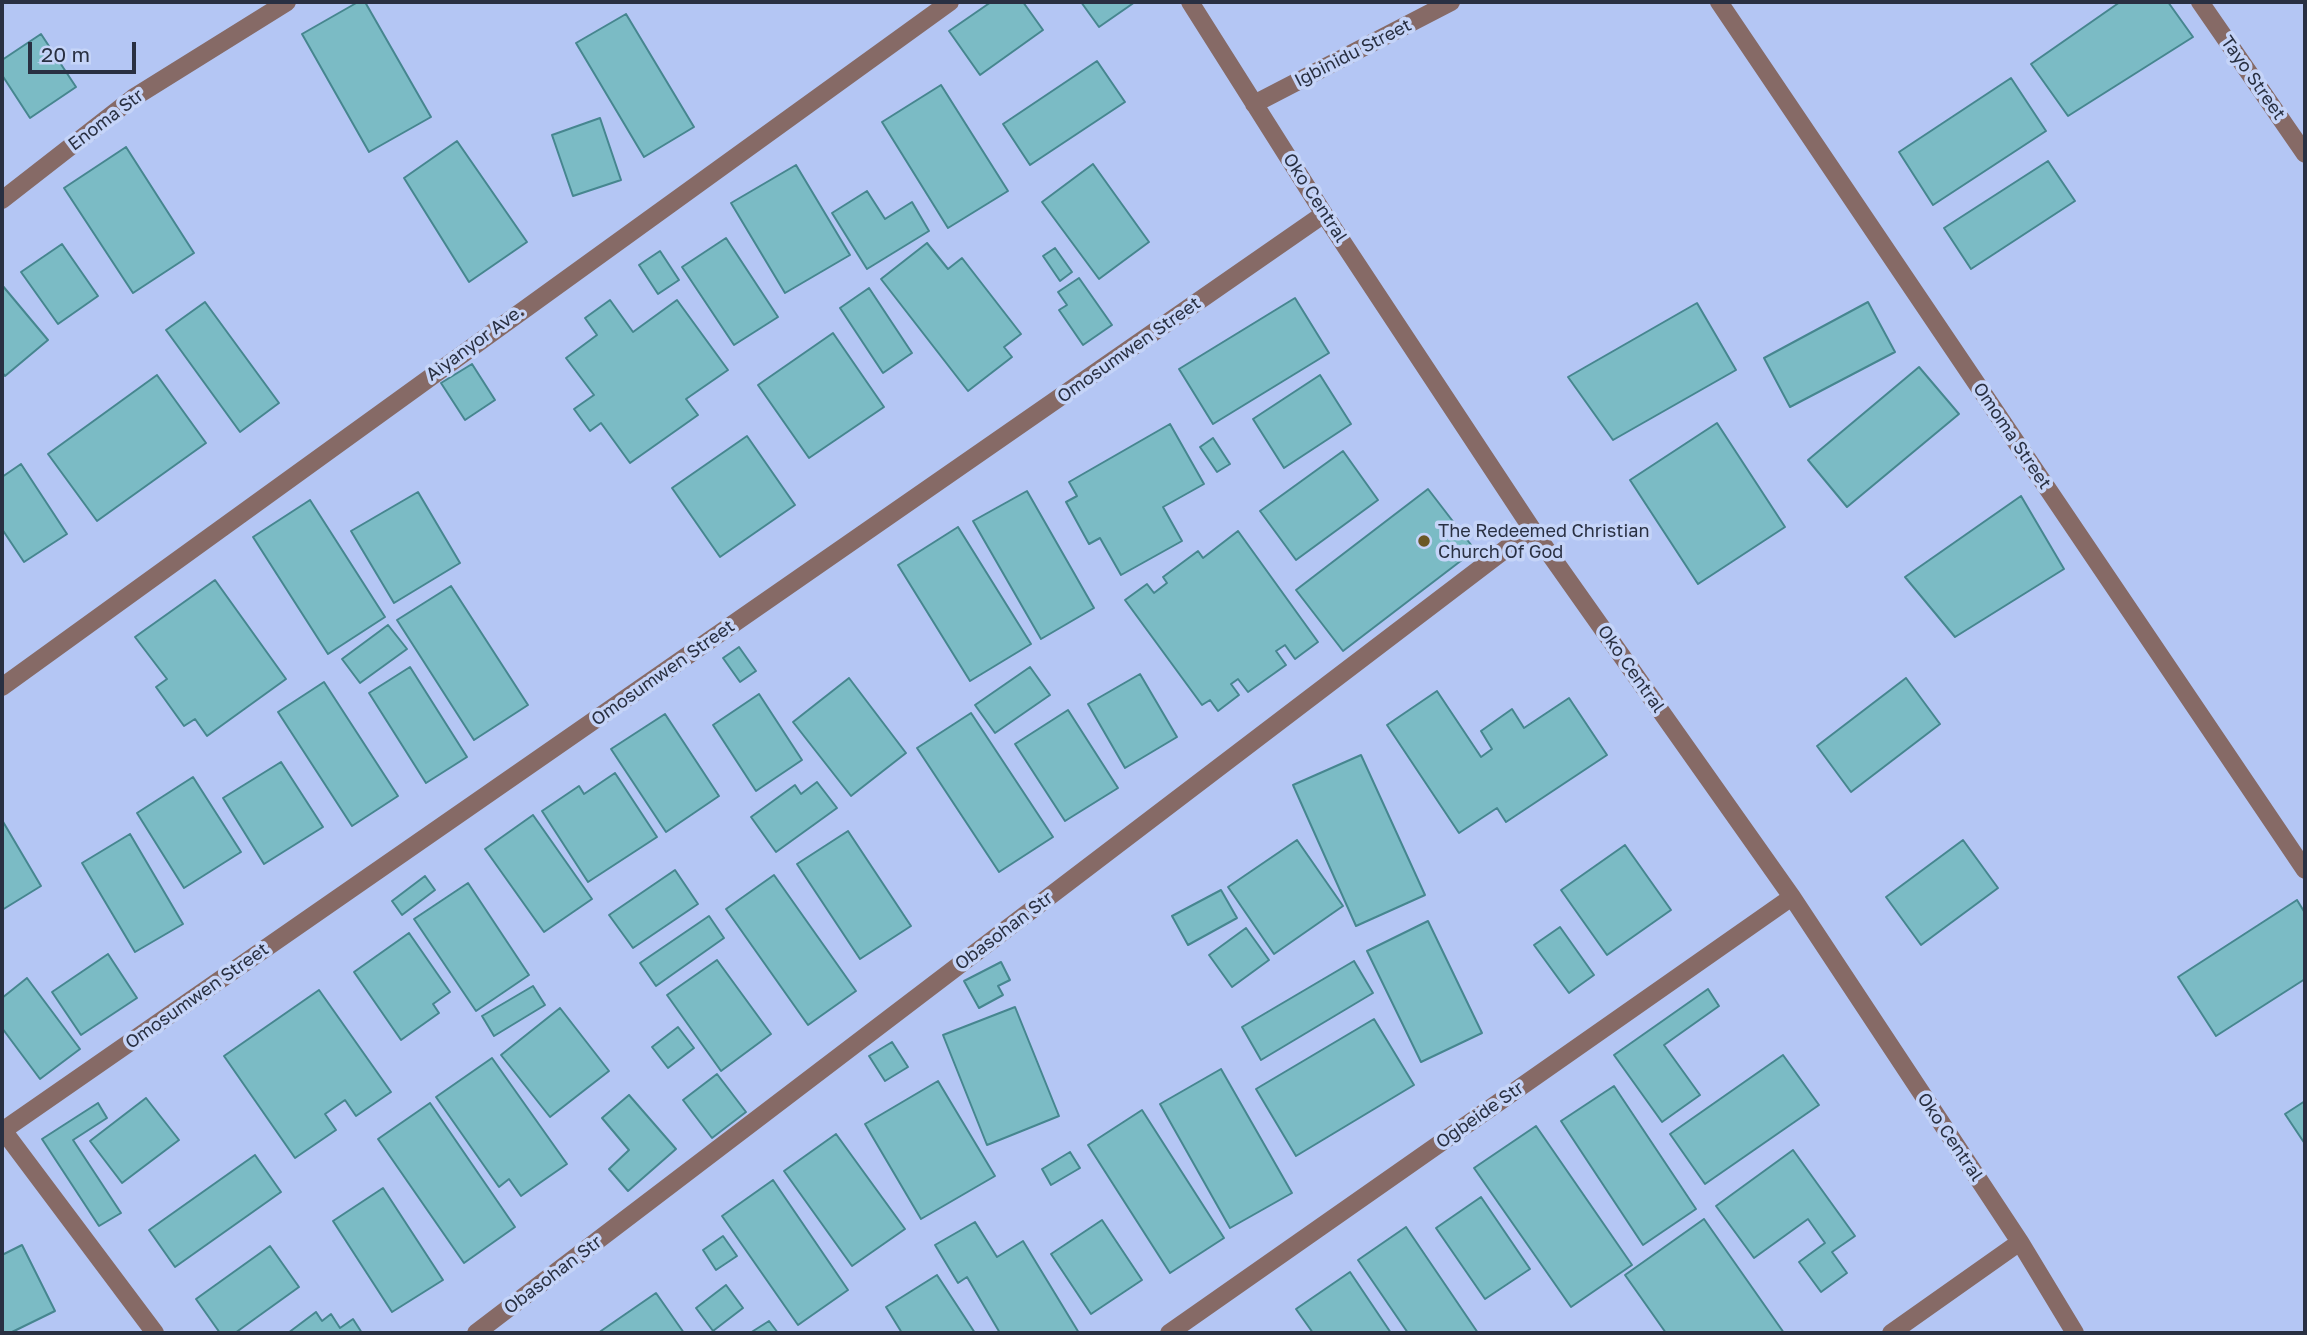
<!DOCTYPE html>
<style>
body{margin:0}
#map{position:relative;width:2307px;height:1335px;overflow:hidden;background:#b4c6f4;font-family:"Golos Text",sans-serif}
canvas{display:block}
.frame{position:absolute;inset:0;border:4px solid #293042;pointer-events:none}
.scale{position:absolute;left:28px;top:42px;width:108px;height:32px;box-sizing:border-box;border:4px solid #293042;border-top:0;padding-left:9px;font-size:21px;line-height:24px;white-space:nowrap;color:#293042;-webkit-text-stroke:5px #c5d4f8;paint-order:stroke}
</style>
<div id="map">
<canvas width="2307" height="1335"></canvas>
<div class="frame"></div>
<div class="scale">20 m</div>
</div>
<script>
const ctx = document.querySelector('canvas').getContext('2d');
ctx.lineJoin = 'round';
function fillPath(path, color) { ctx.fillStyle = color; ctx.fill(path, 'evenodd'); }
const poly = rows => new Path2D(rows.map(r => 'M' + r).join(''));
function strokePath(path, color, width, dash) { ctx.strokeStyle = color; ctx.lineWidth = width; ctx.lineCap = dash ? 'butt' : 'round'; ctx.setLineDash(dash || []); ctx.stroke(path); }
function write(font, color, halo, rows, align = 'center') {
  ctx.font = font + ' "Golos Text",sans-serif'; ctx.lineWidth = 7; ctx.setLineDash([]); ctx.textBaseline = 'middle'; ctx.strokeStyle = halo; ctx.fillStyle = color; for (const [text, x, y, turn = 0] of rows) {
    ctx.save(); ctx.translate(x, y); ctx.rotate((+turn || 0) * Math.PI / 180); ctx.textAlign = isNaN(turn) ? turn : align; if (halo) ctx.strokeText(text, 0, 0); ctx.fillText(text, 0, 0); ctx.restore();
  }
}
const building = poly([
 [358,2,365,2,431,117,369,152,302,34,358,2],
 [991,2,1023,2,1043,30,980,75,949,31,991,2],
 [1081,2,1135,2,1099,27,1081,2],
 [2120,2,2168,2,2193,37,2068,116,2031,64,2120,2],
 [626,14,694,127,644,157,576,43,626,14],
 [41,34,76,87,30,118,2,75,2,60,41,34],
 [1097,61,1125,102,1030,165,1003,124,1097,61],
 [2011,78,2046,131,1933,205,1899,152,2011,78],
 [941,85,1008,191,948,228,882,122,941,85],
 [600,118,621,180,573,196,552,135,600,118],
 [457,141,527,242,469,282,404,178,457,141],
 [126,147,194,253,133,293,64,188,126,147],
 [2048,161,2075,201,1971,269,1944,228,2048,161],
 [1093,164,1149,242,1099,279,1042,202,1093,164],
 [796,165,850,255,785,293,731,203,796,165],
 [867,191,885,219,912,202,929,231,867,269,832,213,867,191],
 [726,238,778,317,734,345,682,267,726,238],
 [927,243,948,269,962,258,1021,334,1004,347,1012,357,968,391,881,279,927,243],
 [62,244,98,296,58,324,21,272,62,244],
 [1055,248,1072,272,1060,281,1043,256,1055,248],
 [660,251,679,280,658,294,639,265,660,251],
 [1079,278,1112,325,1083,345,1059,310,1067,305,1058,292,1079,278],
 [2,285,48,340,5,376,2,372,2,285],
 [869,288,912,353,883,373,840,308,869,288],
 [1295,298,1329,353,1213,424,1179,369,1295,298],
 [610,300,633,332,677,300,728,370,686,399,698,415,630,463,601,423,590,431,574,409,594,395,566,358,597,335,585,318,610,300],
 [205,302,279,403,240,432,166,330,205,302],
 [1868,302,1895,352,1790,407,1764,358,1868,302],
 [1697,303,1736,370,1613,440,1568,377,1697,303],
 [833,333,884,407,809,458,758,385,833,333],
 [472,364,495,400,465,420,441,383,472,364],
 [1919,367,1959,414,1847,507,1808,460,1919,367],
 [157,375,206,443,97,521,48,454,157,375],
 [1320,375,1351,424,1284,468,1253,419,1320,375],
 [1717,423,1785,527,1698,584,1630,480,1717,423],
 [1170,424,1204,484,1163,507,1182,541,1121,575,1100,538,1089,544,1066,502,1077,496,1069,482,1170,424],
 [747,436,795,505,720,557,672,488,747,436],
 [1213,438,1230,464,1217,472,1200,447,1213,438],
 [1343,451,1378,500,1296,560,1260,511,1343,451],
 [21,464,67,534,24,562,2,529,2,477,21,464],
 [1428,489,1475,550,1343,651,1296,590,1428,489],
 [1027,491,1094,608,1041,639,973,521,1027,491],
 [418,492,460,563,394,603,351,531,418,492],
 [2021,496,2064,569,1955,637,1905,577,2021,496],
 [310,500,385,617,328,654,253,537,310,500],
 [958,527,1031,644,970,681,898,565,958,527],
 [1238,531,1318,642,1295,659,1285,645,1276,651,1286,665,1248,692,1238,679,1231,684,1239,695,1218,711,1210,700,1202,705,1125,600,1147,584,1154,593,1167,583,1163,577,1198,551,1203,558,1238,531],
 [215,580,286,679,207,736,195,719,184,726,156,687,167,679,135,637,215,580],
 [451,586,528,705,474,740,397,620,451,586],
 [388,625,407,649,360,683,342,659,388,625],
 [739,647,756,671,740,682,723,658,739,647],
 [410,667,467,757,426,783,369,693,410,667],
 [1030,667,1050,695,995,733,975,705,1030,667],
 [1140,674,1177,737,1125,768,1088,704,1140,674],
 [849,678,906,753,851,796,793,722,849,678],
 [1906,678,1940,724,1851,792,1817,746,1906,678],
 [324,682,398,796,352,826,278,712,324,682],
 [1437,691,1481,757,1492,749,1481,731,1512,709,1524,728,1569,698,1607,755,1506,822,1497,808,1459,833,1387,725,1437,691],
 [759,694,802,760,756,791,713,725,759,694],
 [1068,710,1118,788,1065,821,1015,744,1068,710],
 [971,713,1053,837,999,872,917,748,971,713],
 [665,714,719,796,666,832,611,749,665,714],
 [1361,755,1425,895,1356,926,1293,785,1361,755],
 [281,762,323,827,264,864,223,798,281,762],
 [615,773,657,837,588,882,542,811,579,786,584,794,615,773],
 [193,777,241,852,184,888,137,813,193,777],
 [817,782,837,808,776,852,751,817,795,785,801,794,817,782],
 [533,815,592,899,544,932,485,849,533,815],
 [2,820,41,886,2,910,2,820],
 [848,831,911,926,860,959,797,864,848,831],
 [130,834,183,924,135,952,82,863,130,834],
 [1297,840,1343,906,1274,954,1228,887,1297,840],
 [1963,840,1998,888,1921,945,1886,897,1963,840],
 [1625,845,1671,910,1607,955,1561,890,1625,845],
 [675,870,698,904,633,948,609,915,675,870],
 [774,875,856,991,808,1025,726,909,774,875],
 [425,876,435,890,402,915,392,901,425,876],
 [468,883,529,975,476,1011,414,919,468,883],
 [1221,890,1237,918,1188,945,1172,916,1221,890],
 [2297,900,2305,913,2305,979,2216,1036,2178,977,2297,900],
 [709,916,724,938,656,986,640,963,709,916],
 [1428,921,1482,1033,1421,1062,1367,951,1428,921],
 [1560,927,1594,975,1569,993,1534,945,1560,927],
 [1246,928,1269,960,1232,987,1209,955,1246,928],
 [409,933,450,992,433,1004,439,1013,401,1040,354,972,409,933],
 [108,954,137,998,81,1035,52,992,108,954],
 [717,960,771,1034,721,1071,667,995,717,960],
 [1354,961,1373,993,1261,1060,1242,1027,1354,961],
 [1001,962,1010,980,998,986,1003,995,979,1008,964,981,1001,962],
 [27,978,80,1049,40,1079,2,1028,2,998,27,978],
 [533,986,545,1005,494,1036,482,1016,533,986],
 [1708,989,1719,1006,1664,1045,1700,1095,1662,1122,1614,1055,1708,989],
 [319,990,391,1092,356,1116,345,1100,325,1114,336,1130,295,1158,224,1056,319,990],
 [1015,1007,1059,1116,987,1145,943,1035,1015,1007],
 [560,1008,609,1071,550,1117,501,1055,560,1008],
 [1374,1019,1414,1085,1296,1156,1256,1089,1374,1019],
 [678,1027,694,1048,668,1068,652,1047,678,1027],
 [892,1042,908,1067,885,1081,869,1056,892,1042],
 [1783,1055,1819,1105,1705,1184,1670,1134,1783,1055],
 [492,1058,567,1164,521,1196,509,1179,499,1187,436,1097,492,1058],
 [1221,1069,1292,1193,1230,1228,1160,1104,1221,1069],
 [717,1074,746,1112,712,1138,683,1100,717,1074],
 [938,1081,995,1176,921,1219,865,1124,938,1081],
 [1614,1086,1696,1209,1643,1245,1561,1121,1614,1086],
 [629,1095,676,1149,628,1191,609,1169,629,1150,602,1118,629,1095],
 [146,1098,179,1140,122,1183,90,1141,146,1098],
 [2305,1101,2305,1144,2285,1114,2305,1101],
 [98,1103,107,1118,73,1140,121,1213,99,1226,42,1139,98,1103],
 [430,1103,515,1227,464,1263,378,1139,430,1103],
 [1142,1110,1224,1238,1170,1273,1088,1145,1142,1110],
 [1536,1126,1632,1265,1571,1307,1474,1168,1536,1126],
 [836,1134,905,1229,852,1266,784,1171,836,1134],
 [1793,1150,1855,1236,1832,1252,1847,1273,1821,1292,1799,1262,1825,1243,1808,1219,1754,1258,1716,1206,1793,1150],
 [1070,1152,1080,1168,1051,1185,1042,1169,1070,1152],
 [255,1155,281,1192,175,1267,149,1230,255,1155],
 [773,1180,848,1290,798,1325,722,1216,773,1180],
 [383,1188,443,1280,392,1312,333,1221,383,1188],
 [1481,1197,1530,1269,1485,1299,1436,1228,1481,1197],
 [1704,1219,1784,1333,1666,1333,1625,1275,1704,1219],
 [1102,1220,1142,1280,1091,1314,1051,1254,1102,1220],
 [975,1222,997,1257,1023,1241,1079,1333,1000,1333,967,1277,958,1283,935,1245,975,1222],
 [1406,1227,1478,1333,1408,1333,1358,1260,1406,1227],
 [723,1236,737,1256,716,1270,703,1250,723,1236],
 [22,1245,55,1311,10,1333,2,1333,2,1255,22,1245],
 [270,1246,299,1287,235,1333,220,1333,196,1299,270,1246],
 [1350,1272,1391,1333,1313,1333,1296,1309,1350,1272],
 [937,1275,975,1333,902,1333,886,1307,937,1275],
 [726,1285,743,1308,713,1331,696,1308,726,1285],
 [656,1293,684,1333,598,1333,656,1293],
 [316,1312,322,1321,331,1314,340,1328,353,1319,362,1333,288,1333,316,1312],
 [769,1321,778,1333,750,1333,769,1321]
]);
fillPath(building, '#7bbbc5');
strokePath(building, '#46868f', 2);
strokePath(poly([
 [1190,2,1324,214,1532,529,1792,897,2020,1242,2075,1333],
 [1719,2,2305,870],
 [2200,2,2305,154],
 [1254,104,1451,2],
 [2,200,133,98,287,2],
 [2,687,950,2],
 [2,1129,155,1333],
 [2,1131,1324,214],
 [476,1333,1532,529],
 [1169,1333,1792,897],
 [1891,1333,2020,1242]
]), '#866a66', 18);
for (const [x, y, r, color] of [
 [1424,541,7,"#6b5826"]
]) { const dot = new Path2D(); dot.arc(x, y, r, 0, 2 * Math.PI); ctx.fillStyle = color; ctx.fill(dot); strokePath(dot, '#c5d4f8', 2.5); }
write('18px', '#293042', '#c5d4f8', [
 ["Igbinidu Street",1353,53,-27],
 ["Tayo Street",2253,78,55],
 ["Enoma Str",106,120,-37],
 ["Oko Central",1315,198,57],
 ["Aiyanyor Ave.",475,343,-36],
 ["Omosumwen Street",1129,350,-35],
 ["Omoma Street",2012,436,56],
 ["Oko Central",1631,669,55],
 ["Omosumwen Street",663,673,-35],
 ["Obasohan Str",1004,931,-37],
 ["Omosumwen Street",197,996,-35],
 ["Ogbeide Str",1480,1115,-35],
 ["Oko Central",1950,1137,56],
 ["Obasohan Str",553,1275,-37]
]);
write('18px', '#293042', '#c5d4f8', [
 ["The Redeemed Christian",1438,531],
 ["Church Of God",1438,552]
], 'left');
</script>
